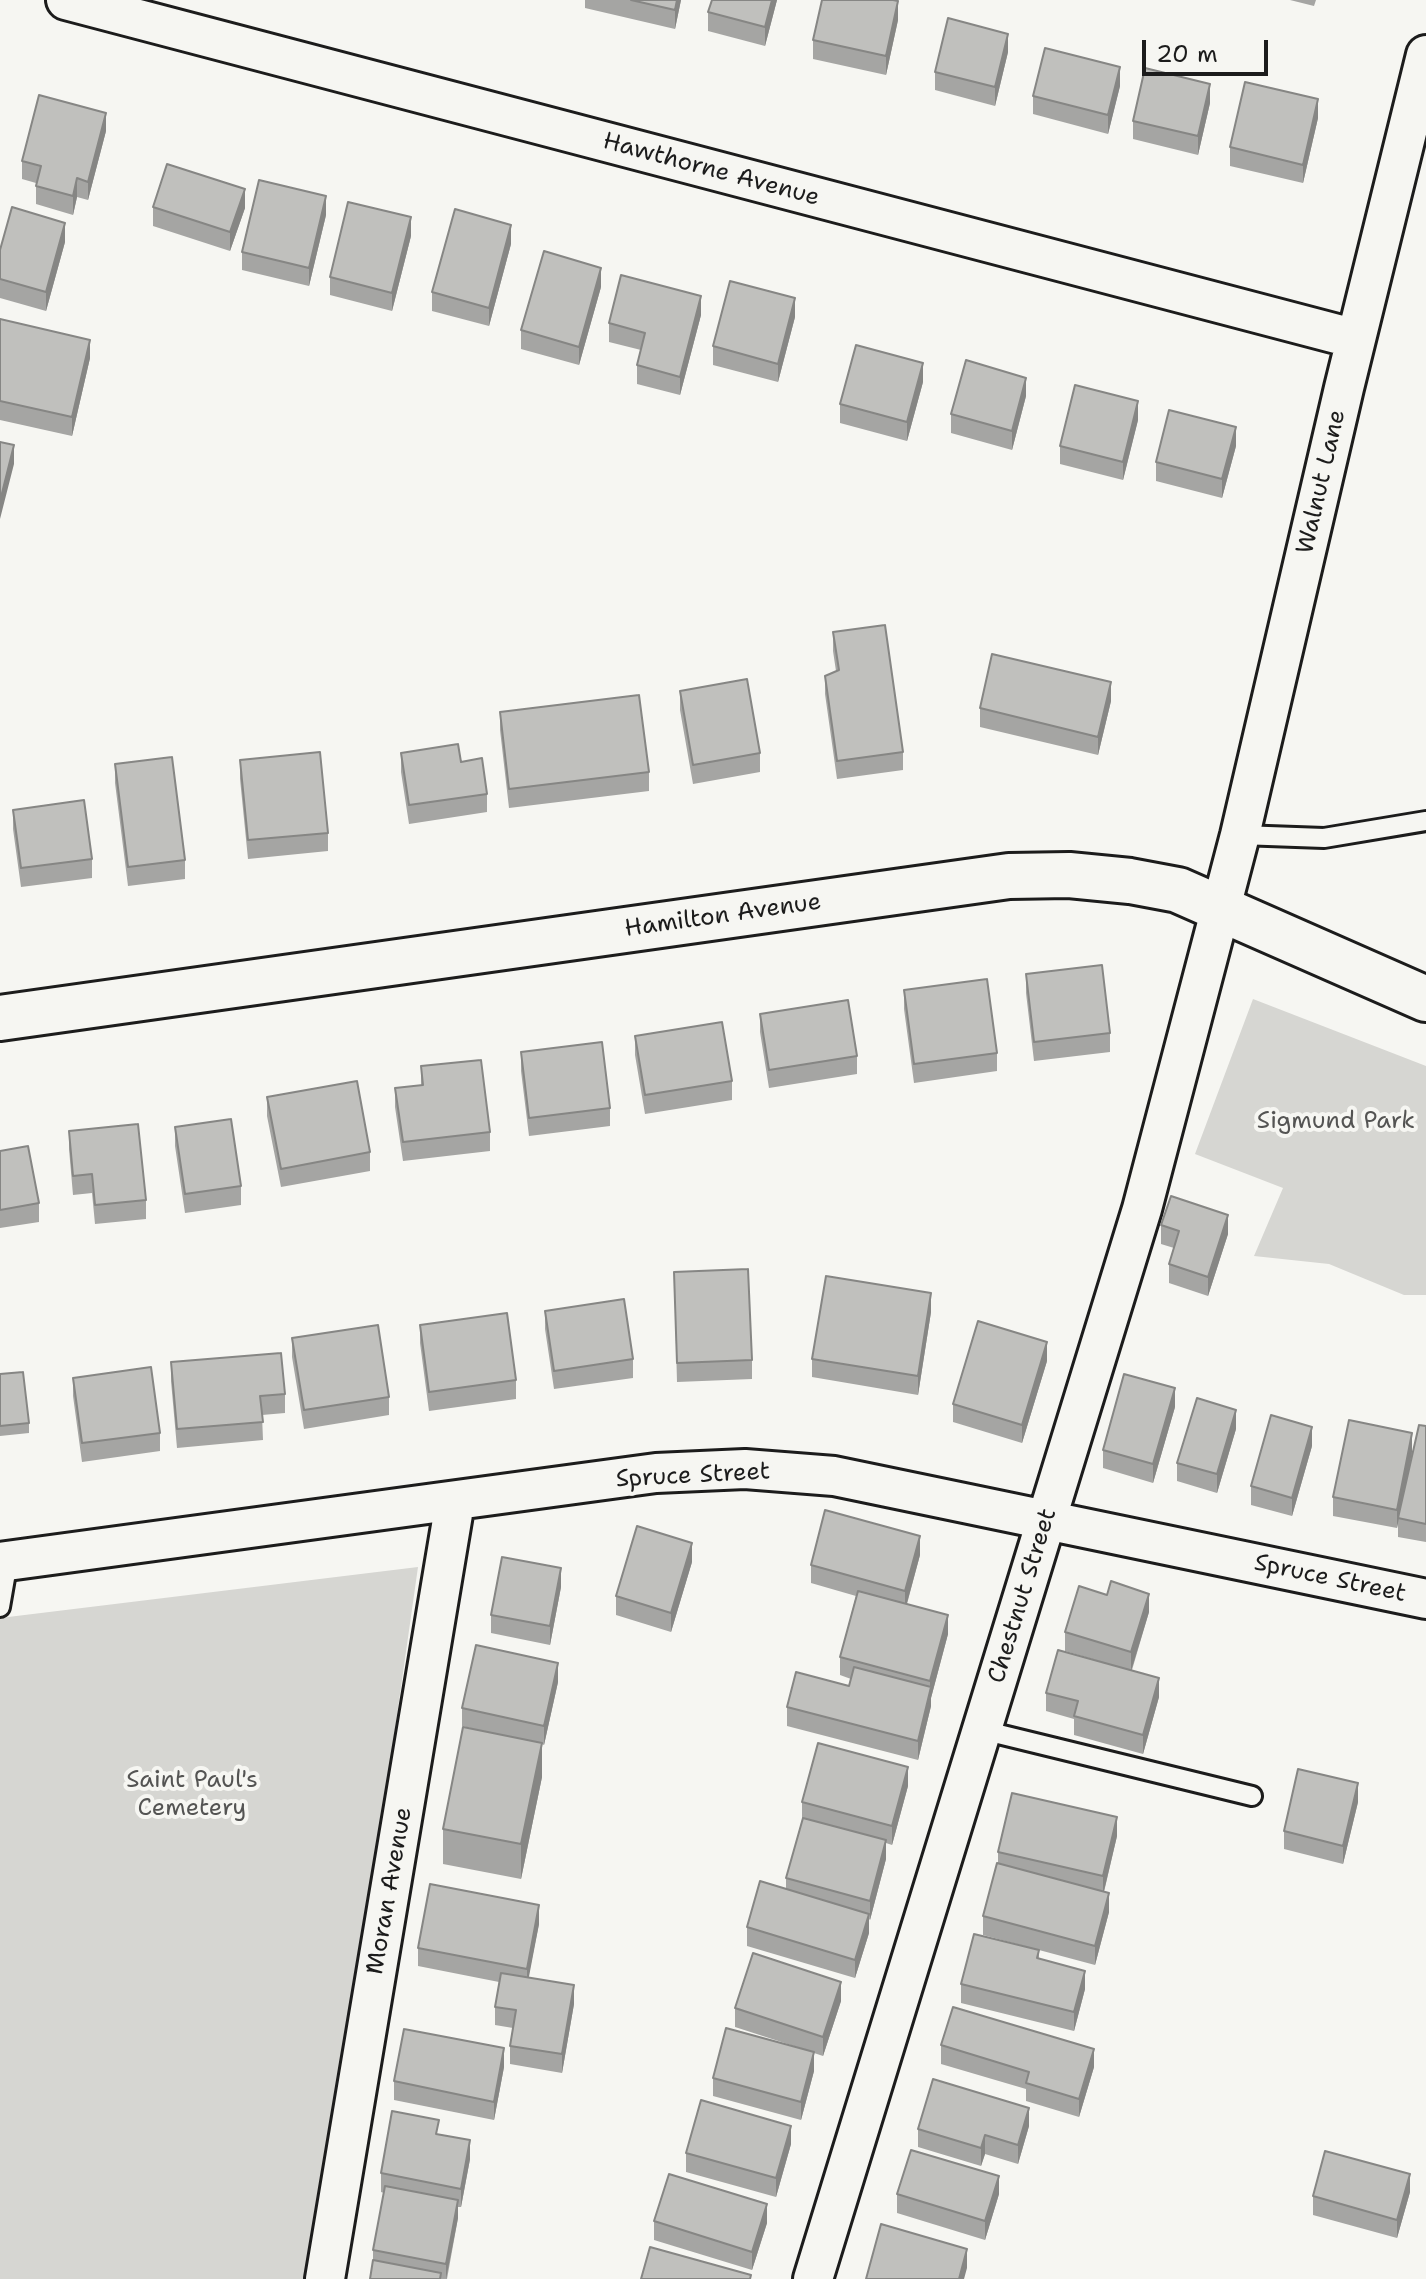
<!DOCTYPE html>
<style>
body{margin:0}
#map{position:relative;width:1426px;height:2279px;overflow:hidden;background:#f6f6f2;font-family:"Shantell Sans",sans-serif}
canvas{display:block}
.scale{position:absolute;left:1142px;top:40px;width:126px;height:36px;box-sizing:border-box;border:4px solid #1c1c1c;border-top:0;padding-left:10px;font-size:24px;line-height:28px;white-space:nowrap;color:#1c1c1c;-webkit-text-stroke:6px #f6f6f2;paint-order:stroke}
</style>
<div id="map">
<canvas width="1426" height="2279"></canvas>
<div class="scale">20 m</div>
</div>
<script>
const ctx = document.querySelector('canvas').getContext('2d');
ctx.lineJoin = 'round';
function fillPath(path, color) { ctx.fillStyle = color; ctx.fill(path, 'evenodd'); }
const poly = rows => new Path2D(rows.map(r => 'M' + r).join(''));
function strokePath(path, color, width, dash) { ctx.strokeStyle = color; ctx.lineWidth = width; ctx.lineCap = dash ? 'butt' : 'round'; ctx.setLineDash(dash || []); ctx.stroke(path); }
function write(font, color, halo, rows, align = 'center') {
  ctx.font = font + ' "Shantell Sans",sans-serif'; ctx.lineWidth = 8; ctx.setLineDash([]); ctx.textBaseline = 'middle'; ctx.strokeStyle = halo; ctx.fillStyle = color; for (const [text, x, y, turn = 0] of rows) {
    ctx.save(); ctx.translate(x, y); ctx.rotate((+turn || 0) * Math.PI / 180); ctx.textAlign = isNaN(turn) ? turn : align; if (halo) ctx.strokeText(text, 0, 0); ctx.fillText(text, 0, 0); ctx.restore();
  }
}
fillPath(poly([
 [1253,999,1426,1066,1426,1295,1404,1295,1329,1264,1254,1256,1283,1188,1195,1154],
 [418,1567,317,2279,0,2279,0,1618]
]), '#d6d6d2');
const service = poly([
 [1240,835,1324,838,1426,821],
 [0,1607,8,1561],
 [982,1730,1252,1796]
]);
const minor = poly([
 [66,0,1356,339],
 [0,1562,656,1473,745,1469,834,1476,1426,1599],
 [325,2279,455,1502],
 [813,2279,1142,1209,1240,835,1344,388,1426,55]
]);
const tertiary = poly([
 [0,1018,1009,876,1069,875,1130,881,1178,890,1426,999]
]);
strokePath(service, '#1c1c1c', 24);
strokePath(minor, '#1c1c1c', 44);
strokePath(tertiary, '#1c1c1c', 50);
strokePath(service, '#f6f6f2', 18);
strokePath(minor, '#f6f6f2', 38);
strokePath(tertiary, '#f6f6f2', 44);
fillPath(poly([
 [585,0,681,0,675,29,585,8],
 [712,0,777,0,765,46,708,31,708,12],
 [1290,0,1316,0,1314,6],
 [898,20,886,75,813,59,813,40],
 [1008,52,995,106,935,90,935,72],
 [1120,86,1108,134,1033,114,1033,96],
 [1210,103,1198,155,1133,139,1133,121],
 [1318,118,1303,183,1230,166,1230,147],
 [106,131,88,200,77,197,73,215,36,204,36,183,22,179,22,161],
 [153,207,245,208,230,251,153,226],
 [326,215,309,286,242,270,242,252],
 [411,236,392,311,330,295,330,277],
 [65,242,46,311,0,298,0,250],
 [511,244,489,326,432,311,432,292],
 [601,287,579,365,521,349,521,330],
 [701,315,680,395,637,384,637,365,641,350,609,342,609,323],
 [795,317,778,382,713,365,713,346],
 [0,319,90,358,72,436,0,420],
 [923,382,907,441,840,423,840,404],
 [1026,396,1012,450,951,433,951,414],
 [1138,420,1123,480,1060,464,1060,446],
 [1236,446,1222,498,1156,481,1156,462],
 [833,632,903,752,903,770,837,779,825,694,825,676,836,671,833,651],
 [680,691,760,753,760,772,693,784,680,710],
 [1111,701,1098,755,980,727,980,708],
 [500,712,649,772,649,791,509,808,500,730],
 [401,753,461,762,487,794,487,812,409,824,401,772],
 [240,760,328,833,328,851,248,859,240,779],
 [115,764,185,860,185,879,128,886,115,783],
 [13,810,92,859,92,878,21,887,13,829],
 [1026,974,1110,1033,1110,1052,1034,1061,1026,993],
 [904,990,997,1053,997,1071,914,1083,904,1009],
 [760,1014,857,1056,857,1074,769,1088,760,1032],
 [635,1036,732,1081,732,1100,645,1114,635,1055],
 [521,1052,610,1108,610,1126,529,1136,521,1071],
 [421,1066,490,1132,490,1151,403,1161,395,1107,395,1088,421,1085],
 [267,1097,370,1152,370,1171,281,1187,267,1116],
 [175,1127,241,1186,241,1205,185,1213,175,1146],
 [69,1131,146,1200,146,1219,95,1224,92,1193,73,1195,69,1149],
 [0,1151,39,1203,39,1222,0,1228],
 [1161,1225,1228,1234,1208,1296,1169,1283,1169,1264,1174,1248,1161,1244],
 [674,1272,752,1360,752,1379,677,1382],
 [545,1311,633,1359,633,1378,554,1389,545,1329],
 [931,1312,918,1395,812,1377,812,1359],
 [420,1325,516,1380,516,1399,429,1411,420,1343],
 [292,1338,389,1397,389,1415,304,1429,292,1357],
 [1047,1361,1022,1443,953,1422,953,1404],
 [171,1362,285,1394,285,1413,262,1415,263,1440,177,1448,171,1381],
 [0,1374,29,1423,29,1433,0,1436],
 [73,1378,160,1433,160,1451,82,1462,73,1396],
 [1175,1407,1153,1483,1103,1468,1103,1450],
 [1426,1426,1426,1542,1398,1537,1398,1522,1397,1528,1333,1516,1333,1497,1412,1452],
 [1236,1429,1217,1493,1177,1481,1177,1463],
 [1312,1446,1292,1516,1251,1505,1251,1486],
 [920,1555,907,1604,948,1634,931,1698,931,1706,918,1760,787,1726,787,1707,849,1686,851,1679,840,1675,840,1657,856,1596,811,1583,811,1565],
 [692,1562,671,1632,616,1615,616,1596],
 [561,1587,550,1645,491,1633,491,1615],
 [1149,1612,1132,1670,1159,1697,1143,1754,1074,1735,1074,1719,1046,1711,1046,1693,1099,1661,1065,1651,1065,1632],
 [558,1682,544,1745,542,1744,542,1777,521,1879,443,1864,443,1829,483,1731,462,1726,462,1708],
 [908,1786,892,1845,886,1843,886,1859,870,1920,869,1919,869,1933,855,1978,747,1946,747,1927,786,1889,786,1878,802,1820,802,1802],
 [1358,1802,1343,1864,1284,1849,1284,1831],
 [1117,1836,1104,1892,1109,1912,1095,1965,1039,1950,1039,1959,1085,1989,1074,2031,961,2003,961,1984,1028,1947,983,1935,983,1916,998,1864,998,1852],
 [539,1924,528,1978,574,2004,562,2073,510,2064,510,2046,513,2028,495,2025,495,2007,499,1982,418,1966,418,1948],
 [841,2001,823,2056,814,2053,814,2071,801,2120,713,2096,713,2078,800,2048,735,2027,735,2008],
 [941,2045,1094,2067,1079,2117,1026,2101,1026,2089,941,2064],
 [504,2067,494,2120,394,2100,394,2081],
 [1029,2126,1018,2164,985,2154,981,2166,918,2147,918,2129],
 [439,2135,470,2159,461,2207,458,2207,458,2218,447,2279,370,2279,373,2263,373,2250,384,2193,381,2192,381,2173],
 [791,2144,776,2197,686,2172,686,2153],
 [1410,2192,1397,2238,1313,2215,1313,2196],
 [897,2194,999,2194,985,2240,897,2213],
 [654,2221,767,2223,752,2270,654,2240]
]), '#a5a5a3');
fillPath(poly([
 [677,0,681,0,675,29,675,10],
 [772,0,777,0,765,46,765,27],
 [898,1,898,20,886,75,886,56],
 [1008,34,1008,52,995,106,995,87],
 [1120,67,1120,86,1108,134,1108,115],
 [1210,84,1210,103,1198,155,1198,136],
 [1318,99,1318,118,1303,183,1303,165],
 [106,113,106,131,88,200,88,182],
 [77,178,77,197,73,215,73,196],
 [245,189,245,208,230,251,230,232],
 [326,196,326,215,309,286,309,268],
 [411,217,411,236,392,311,392,293],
 [65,223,65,242,46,311,46,292],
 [511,225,511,244,489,326,489,308],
 [601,268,601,287,579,365,579,347],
 [701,296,701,315,680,395,680,377],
 [795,298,795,317,778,382,778,364],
 [90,340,90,358,72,436,72,417],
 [923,363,923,382,907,441,907,422],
 [1026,378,1026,396,1012,450,1012,431],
 [1138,401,1138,420,1123,480,1123,462],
 [1236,427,1236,446,1222,498,1222,479],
 [14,445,14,464,0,519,0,501],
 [1111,682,1111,701,1098,755,1098,737],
 [1228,1215,1228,1234,1208,1296,1208,1277],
 [931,1293,931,1312,918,1395,918,1376],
 [1047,1342,1047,1361,1022,1443,1022,1425],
 [1175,1388,1175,1407,1153,1483,1153,1464],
 [1236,1410,1236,1429,1217,1493,1217,1474],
 [1312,1427,1312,1446,1292,1516,1292,1498],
 [1412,1433,1412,1452,1397,1528,1397,1510],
 [920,1536,920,1555,905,1610,905,1591],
 [692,1543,692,1562,671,1632,671,1613],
 [561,1568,561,1587,550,1645,550,1626],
 [1149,1594,1149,1612,1131,1671,1131,1652],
 [948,1615,948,1634,931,1698,931,1706,918,1760,918,1741,930,1690,930,1681],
 [558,1663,558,1682,544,1745,544,1726],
 [1159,1678,1159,1697,1143,1754,1143,1735],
 [542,1743,542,1777,521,1879,521,1844],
 [908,1767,908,1786,892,1845,892,1826],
 [1358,1783,1358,1802,1343,1864,1343,1846],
 [1117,1817,1117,1836,1103,1895,1103,1876],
 [886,1840,886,1859,870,1920,870,1901],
 [1109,1893,1109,1912,1095,1965,1095,1946],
 [539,1905,539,1924,527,1987,527,1969],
 [869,1914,869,1933,855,1978,855,1960],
 [1085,1971,1085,1989,1074,2031,1074,2012],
 [841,1982,841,2001,823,2056,823,2037],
 [574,1985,574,2004,562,2073,562,2054],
 [504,2048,504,2067,494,2120,494,2102],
 [1094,2049,1094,2067,1079,2117,1079,2099],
 [814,2052,814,2071,801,2120,801,2102],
 [1029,2108,1029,2126,1018,2164,1018,2145],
 [791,2126,791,2144,776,2197,776,2178],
 [985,2135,985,2154,981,2166,981,2148],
 [470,2140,470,2159,461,2207,461,2189],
 [1410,2174,1410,2192,1397,2238,1397,2220],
 [999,2176,999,2194,985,2240,985,2221],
 [458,2200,458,2218,446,2279,446,2264],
 [767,2204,767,2223,752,2270,752,2252],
 [967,2249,967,2268,964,2279,959,2279]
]), '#868684');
const building = poly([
 [631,0,677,0,675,10,631,0],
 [712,0,772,0,765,27,708,12,712,0],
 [822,0,893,0,898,1,886,56,813,40,822,0],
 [948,18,1008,34,995,87,935,72,948,18],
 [1045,48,1120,67,1108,115,1033,96,1045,48],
 [1145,68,1210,84,1198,136,1133,121,1145,68],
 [1245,82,1318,99,1303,165,1230,147,1245,82],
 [39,95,106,113,88,182,77,178,73,196,36,186,41,166,22,161,39,95],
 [167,164,245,189,230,232,153,207,167,164],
 [259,180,326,196,309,268,242,252,259,180],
 [348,202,411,217,392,293,330,277,348,202],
 [12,207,65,223,46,292,0,279,0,250,12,207],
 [455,209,511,225,489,308,432,292,455,209],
 [544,251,601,268,579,347,521,330,544,251],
 [621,275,701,296,680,377,637,365,645,333,609,323,621,275],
 [730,281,795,298,778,364,713,346,730,281],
 [0,319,90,340,72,417,0,401,0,319],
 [856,345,923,363,907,422,840,404,856,345],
 [966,360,1026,378,1012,431,951,414,966,360],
 [1075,385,1138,401,1123,462,1060,446,1075,385],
 [1169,410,1236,427,1222,479,1156,462,1169,410],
 [0,442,14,445,0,501,0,442],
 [885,625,903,752,837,761,825,676,839,670,833,632,885,625],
 [992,654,1111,682,1098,737,980,708,992,654],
 [747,679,760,753,693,765,680,691,747,679],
 [639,695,649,772,509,789,500,712,639,695],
 [458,744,461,762,482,758,487,794,409,805,401,753,458,744],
 [320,752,328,833,248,840,240,760,320,752],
 [172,757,185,860,128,867,115,764,172,757],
 [84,800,92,859,21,868,13,810,84,800],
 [1102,965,1110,1033,1034,1042,1026,974,1102,965],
 [987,979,997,1053,914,1064,904,990,987,979],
 [848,1000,857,1056,769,1070,760,1014,848,1000],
 [722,1022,732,1081,645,1095,635,1036,722,1022],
 [602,1042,610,1108,529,1118,521,1052,602,1042],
 [481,1060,490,1132,403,1142,395,1088,423,1085,421,1066,481,1060],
 [357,1081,370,1152,281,1169,267,1097,357,1081],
 [231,1119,241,1186,185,1194,175,1127,231,1119],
 [138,1124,146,1200,95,1205,92,1174,73,1176,69,1131,138,1124],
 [28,1146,39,1203,0,1210,0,1151,28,1146],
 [1171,1196,1228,1215,1208,1277,1169,1264,1179,1231,1161,1225,1171,1196],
 [748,1269,752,1360,677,1363,674,1272,748,1269],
 [826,1276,931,1293,918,1376,812,1359,826,1276],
 [624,1299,633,1359,554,1371,545,1311,624,1299],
 [507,1313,516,1380,429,1392,420,1325,507,1313],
 [978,1321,1047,1342,1022,1425,953,1404,978,1321],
 [378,1325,389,1397,304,1410,292,1338,378,1325],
 [281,1353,285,1394,260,1396,263,1422,177,1429,171,1362,281,1353],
 [151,1367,160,1433,82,1443,73,1378,151,1367],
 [23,1372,29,1423,0,1426,0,1374,23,1372],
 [1124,1374,1175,1388,1153,1464,1103,1450,1124,1374],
 [1197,1398,1236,1410,1217,1474,1177,1463,1197,1398],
 [1271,1415,1312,1427,1292,1498,1251,1486,1271,1415],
 [1349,1420,1412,1433,1397,1510,1333,1497,1349,1420],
 [1419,1425,1426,1426,1426,1524,1398,1518,1419,1425],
 [825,1510,920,1536,905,1591,811,1565,825,1510],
 [637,1526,692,1543,671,1613,616,1596,637,1526],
 [502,1557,561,1568,550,1626,491,1615,502,1557],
 [1111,1581,1149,1594,1131,1652,1065,1632,1079,1586,1107,1595,1111,1581],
 [858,1591,948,1615,930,1681,840,1657,858,1591],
 [476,1645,558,1663,544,1726,462,1708,476,1645],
 [1058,1650,1159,1678,1143,1735,1074,1716,1078,1701,1046,1693,1058,1650],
 [854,1667,931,1687,918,1741,787,1707,796,1672,849,1686,854,1667],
 [463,1727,542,1743,521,1844,443,1829,463,1727],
 [818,1743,908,1767,892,1826,802,1802,818,1743],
 [1298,1769,1358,1783,1343,1846,1284,1831,1298,1769],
 [1012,1793,1117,1817,1103,1876,998,1852,1012,1793],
 [803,1818,886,1840,870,1901,786,1878,803,1818],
 [997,1863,1109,1893,1095,1946,983,1916,997,1863],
 [760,1881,869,1914,855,1960,747,1927,760,1881],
 [430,1884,539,1905,527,1969,418,1948,430,1884],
 [974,1934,1039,1950,1037,1958,1085,1971,1074,2012,961,1984,974,1934],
 [753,1953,841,1982,823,2037,735,2008,753,1953],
 [501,1973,574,1985,562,2054,510,2046,516,2010,495,2007,501,1973],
 [953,2007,1094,2049,1079,2099,1026,2083,1029,2072,941,2045,953,2007],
 [726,2028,814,2052,801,2102,713,2078,726,2028],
 [404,2029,504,2048,494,2102,394,2081,404,2029],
 [933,2079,1029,2108,1018,2145,985,2135,981,2148,918,2129,933,2079],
 [701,2100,791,2126,776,2178,686,2153,701,2100],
 [392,2111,439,2120,436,2134,470,2140,461,2189,381,2173,392,2111],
 [911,2150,999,2176,985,2221,897,2194,911,2150],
 [1325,2151,1410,2174,1397,2220,1313,2196,1325,2151],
 [669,2174,767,2204,752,2252,654,2221,669,2174],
 [385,2186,458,2200,446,2264,373,2250,385,2186],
 [881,2224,967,2249,959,2279,866,2279,881,2224],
 [650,2247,751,2275,750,2279,641,2279,650,2247],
 [373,2260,441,2273,440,2279,370,2279,373,2260]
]);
fillPath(building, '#c0c0bd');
strokePath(building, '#868684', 2);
write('24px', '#1c1c1c', '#f6f6f2', [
 ["Hawthorne Avenue",711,170,15],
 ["Walnut Lane",1322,482,-77],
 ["Hamilton Avenue",723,916,-8],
 ["Spruce Street",693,1476,-3],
 ["Spruce Street",1330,1579,12],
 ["Chestnut Street",1023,1596,-73],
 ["Moran Avenue",390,1891,-80]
]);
write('24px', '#545453', '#f6f6f2', [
 ["Sigmund Park",1336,1122],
 ["Saint Paul's",192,1781],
 ["Cemetery",192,1809]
]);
</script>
